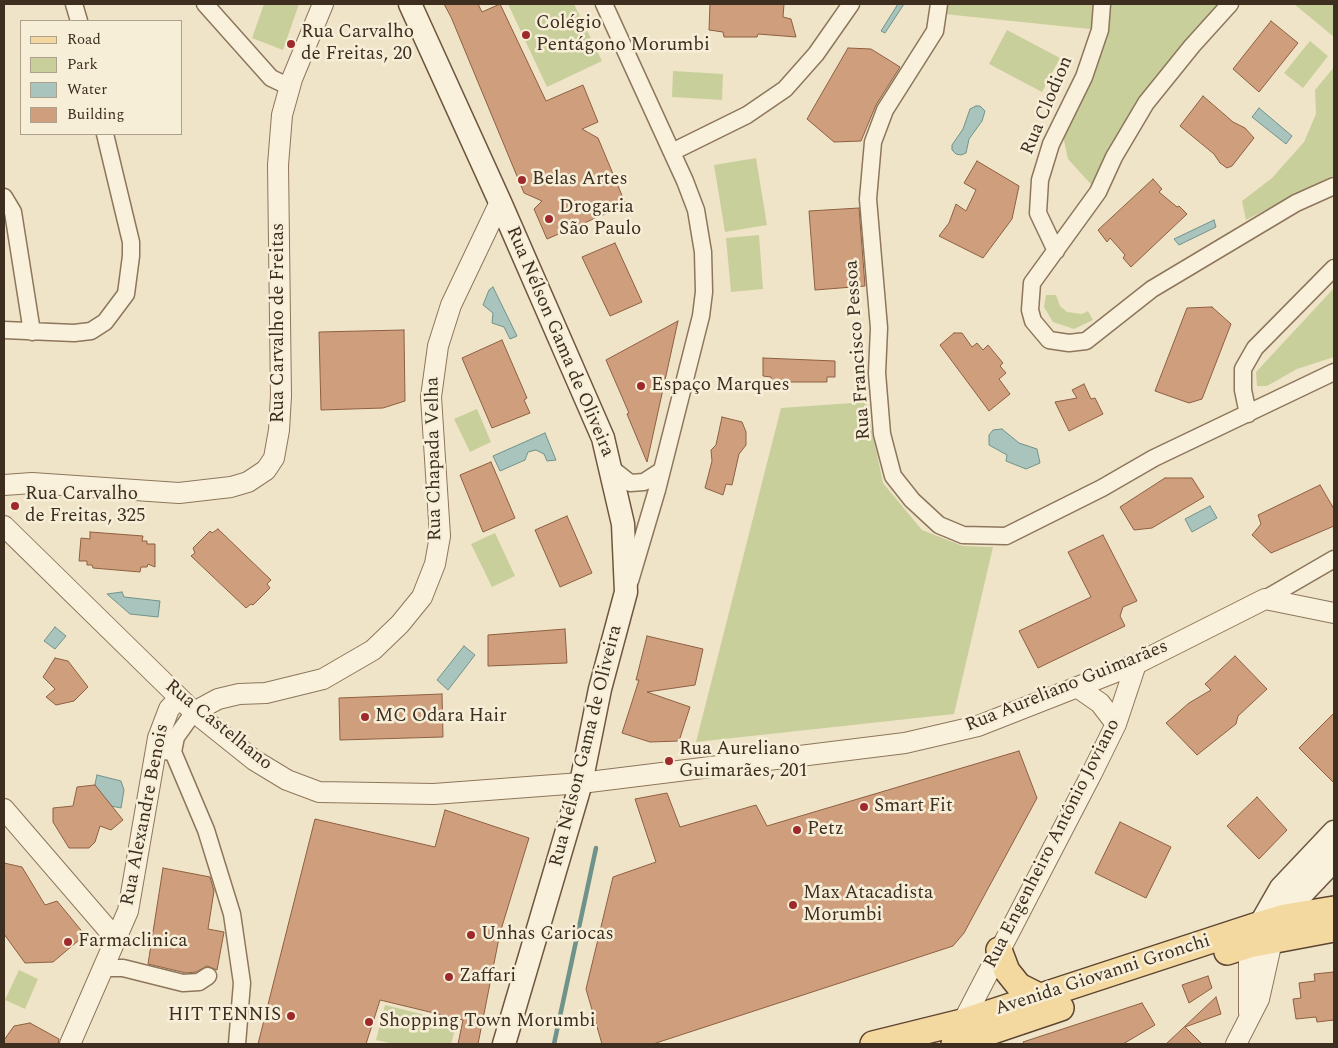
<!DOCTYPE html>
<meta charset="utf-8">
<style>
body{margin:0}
#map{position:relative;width:1338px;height:1048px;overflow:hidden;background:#f0e4c8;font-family:Spectral,serif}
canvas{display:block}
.frame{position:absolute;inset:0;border:5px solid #3d2e20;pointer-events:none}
.legend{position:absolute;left:20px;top:20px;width:162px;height:115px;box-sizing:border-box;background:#f7eed8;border:1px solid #ada18e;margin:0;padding:6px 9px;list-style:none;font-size:15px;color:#3d2e20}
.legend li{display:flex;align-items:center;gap:10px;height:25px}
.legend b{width:25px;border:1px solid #ada18e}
</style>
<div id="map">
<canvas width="1338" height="1048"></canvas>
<div class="frame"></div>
<ul class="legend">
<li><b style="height:6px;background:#f3d9a0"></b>Road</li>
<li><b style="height:14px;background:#c9cf9b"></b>Park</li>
<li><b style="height:14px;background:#a9c4bc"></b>Water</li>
<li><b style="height:14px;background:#cf9f7d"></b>Building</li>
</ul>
</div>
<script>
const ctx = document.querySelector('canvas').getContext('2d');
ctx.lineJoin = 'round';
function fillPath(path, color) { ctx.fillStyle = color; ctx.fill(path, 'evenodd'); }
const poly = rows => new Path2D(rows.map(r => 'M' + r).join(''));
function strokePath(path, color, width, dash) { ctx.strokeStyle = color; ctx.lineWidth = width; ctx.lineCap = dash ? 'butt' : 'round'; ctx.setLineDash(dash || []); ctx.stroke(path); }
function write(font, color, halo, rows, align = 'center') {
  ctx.font = font + ' Spectral,serif'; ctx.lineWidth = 5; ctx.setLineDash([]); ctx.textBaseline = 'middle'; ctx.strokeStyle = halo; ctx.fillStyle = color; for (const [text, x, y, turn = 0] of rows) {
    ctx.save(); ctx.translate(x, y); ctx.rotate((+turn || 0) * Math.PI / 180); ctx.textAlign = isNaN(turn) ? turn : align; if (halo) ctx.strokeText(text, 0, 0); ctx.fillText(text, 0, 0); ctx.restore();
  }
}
fillPath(poly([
 [264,4,299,4,283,50,252,38],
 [508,4,574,4,602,61,547,87],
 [942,4,1230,4,1166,77,1098,192,1068,159,1060,123,1099,30,944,14],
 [1294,4,1334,4,1334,37],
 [1007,30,1060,58,1042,92,989,64],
 [1310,41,1328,56,1303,88,1284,73],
 [1334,67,1334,175,1246,220,1242,201,1272,178,1304,142,1316,114,1315,90],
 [673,71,723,74,722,100,672,97],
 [756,158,767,225,725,232,714,165],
 [759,235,763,289,731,292,726,238],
 [1334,288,1334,357,1297,369,1267,386,1257,386,1256,372],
 [1046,295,1056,295,1060,306,1067,312,1082,314,1088,311,1093,320,1074,329,1053,322,1044,307],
 [866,402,883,483,922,530,963,546,993,547,954,714,696,742,781,408],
 [477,409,491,442,470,452,454,419],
 [495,533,515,576,492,587,471,544],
 [19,970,38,979,25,1009,5,1000],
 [385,1005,457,1023,451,1044,394,1044,376,1040]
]), '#c9cf9b');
const water = poly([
 [898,4,904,4,885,33,881,31,898,4],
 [976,106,980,106,985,111,982,121,969,139,966,153,961,155,956,154,952,150,952,145,963,129,970,109,976,106],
 [1259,108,1292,136,1286,144,1252,117,1259,108],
 [1214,220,1216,227,1179,245,1174,239,1214,220],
 [493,287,517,336,510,339,504,327,492,323,493,313,483,305,489,290,493,287],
 [1002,429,1019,443,1037,449,1040,463,1026,469,1006,461,1007,455,989,445,989,435,993,430,1002,429],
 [545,433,556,460,547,461,544,454,536,450,528,452,525,460,500,471,493,456,545,433],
 [1210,506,1217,518,1192,532,1185,519,1210,506],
 [122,592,124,597,160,601,158,617,130,614,107,594,122,592],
 [55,627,66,636,55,649,44,641,55,627],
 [464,646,475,655,448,690,437,680,464,646],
 [97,775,121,781,124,790,121,808,91,802,97,775]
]);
fillPath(water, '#a9c4bc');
strokePath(water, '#6f938a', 1);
strokePath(poly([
 [554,1044,596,848]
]), '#6f938a', 4.5);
const building = poly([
 [444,4,478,4,482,12,500,4,546,101,583,85,598,122,582,129,598,138,626,205,547,239,534,209,542,201,524,193,451,17,444,4],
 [710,4,784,4,783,17,791,19,796,37,758,34,757,37,724,37,723,32,709,30,710,4],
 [1271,21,1298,43,1259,92,1233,69,1271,21],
 [848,48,871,49,900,67,876,105,861,141,834,142,807,119,848,48],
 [1203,96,1233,122,1245,128,1254,138,1232,166,1227,168,1220,163,1214,154,1180,126,1203,96],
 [977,161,1019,186,1012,219,983,258,939,236,949,223,956,204,966,211,976,190,964,183,977,161],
 [1153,179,1162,189,1159,192,1177,207,1179,206,1187,214,1131,267,1123,258,1125,255,1119,248,1110,238,1107,242,1098,230,1153,179],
 [859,208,865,286,815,290,809,211,859,208],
 [615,243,642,302,610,316,582,257,615,243],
 [1212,307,1231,324,1202,399,1189,403,1155,391,1187,308,1212,307],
 [678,321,647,462,627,414,629,413,606,360,678,321],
 [404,330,405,401,383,408,321,410,319,332,404,330],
 [954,333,962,333,972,347,977,343,983,350,988,345,1003,363,1000,366,1006,373,999,379,1010,394,989,411,940,345,954,333],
 [502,340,527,398,524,400,530,413,492,428,462,358,502,340],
 [763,358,835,361,835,377,827,377,827,382,772,382,771,377,763,376,763,358],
 [1084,384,1091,399,1095,398,1103,414,1069,431,1055,402,1077,398,1072,390,1084,384],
 [722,417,742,422,746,432,746,445,739,454,732,485,726,484,723,495,705,488,712,461,711,450,716,445,722,417],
 [491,462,515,518,483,532,460,475,491,462],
 [1165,478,1192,478,1204,497,1152,528,1134,530,1120,507,1165,478],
 [1320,485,1334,509,1334,526,1271,553,1252,535,1261,524,1258,515,1320,485],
 [567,516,592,573,560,587,535,530,567,516],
 [218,529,271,580,267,584,270,588,253,605,251,604,246,608,191,556,195,553,193,548,210,531,212,533,218,529],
 [90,532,143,536,142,541,147,541,147,544,155,544,155,567,148,564,147,567,141,567,140,572,93,568,92,565,87,565,87,561,79,561,81,538,90,539,90,532],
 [1103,535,1137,601,1123,607,1120,616,1125,626,1038,668,1019,631,1091,597,1068,552,1103,535],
 [565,629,567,663,488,666,488,635,565,629],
 [647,636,703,649,695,685,647,692,690,707,679,741,650,742,622,733,639,680,636,680,647,636],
 [1235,656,1267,689,1238,716,1236,724,1197,755,1166,723,1189,703,1211,690,1205,684,1235,656],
 [55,658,68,661,88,687,74,701,56,705,46,697,55,689,43,677,55,658],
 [442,694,443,737,340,740,339,698,442,694],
 [1334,713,1334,783,1299,748,1334,713],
 [1019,751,1037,798,964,933,953,946,653,1044,602,1044,586,989,613,877,656,862,635,799,667,793,680,827,756,805,767,826,1019,751],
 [95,785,123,820,111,830,100,826,95,842,89,848,69,848,53,822,53,808,73,806,77,787,95,785],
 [1257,797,1287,830,1259,859,1227,826,1257,797],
 [445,810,529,838,500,933,478,1044,458,1044,463,1020,380,1000,366,1044,258,1044,315,819,435,847,445,810],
 [1120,822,1171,847,1146,898,1095,873,1120,822],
 [4,863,22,867,45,905,57,901,85,935,53,962,25,963,4,934,4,863],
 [163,868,210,877,214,891,208,929,224,932,217,970,207,966,196,972,186,973,148,964,163,868],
 [1334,972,1334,1020,1317,1022,1316,1017,1296,1019,1293,999,1301,998,1299,983,1315,981,1314,974,1334,972],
 [1208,976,1212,988,1189,1003,1182,985,1208,976],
 [1216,997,1221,1014,1185,1027,1202,1044,1166,1044,1216,997],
 [1142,1003,1155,1025,1123,1044,1024,1044,1023,1042,1142,1003],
 [30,1023,59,1039,58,1044,4,1044,4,1040,14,1026,30,1023]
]);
fillPath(building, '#cf9f7d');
strokePath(building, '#8d5f41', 1);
const minor = poly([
 [74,4,79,21],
 [205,4,271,78,290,87],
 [604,4,685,181,696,210,703,252,704,292,701,316,657,490,630,581],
 [939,4,935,31,885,110,873,142,868,199,879,328,877,373,882,434,893,476,912,500,939,525,963,535,1006,536,1102,488,1154,458,1334,372],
 [1230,4,1192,46,1146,103,1114,157,1098,192,1032,283,1030,310,1033,321,1049,340,1069,343,1086,341,1152,289,1296,203,1334,186],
 [672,152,747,115,785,89,816,54,851,4],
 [4,197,13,212,32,332],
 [1056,251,1038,213,1040,180,1051,144,1084,77,1100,30,1102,4],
 [4,330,74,333,91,331,105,322,126,294,131,256,131,242,105,134],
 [1248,414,1243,390,1243,369,1255,348,1334,268],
 [611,468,630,483,644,482,661,471],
 [1265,599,1334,559],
 [155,750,173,752,206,830,232,914,242,983,237,1044],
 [173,752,176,737,194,712],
 [103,968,123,968,183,983,199,982,208,976]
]);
const tertiary = poly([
 [4,485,32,483,179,493,231,487,248,482,266,470,274,458,279,430,281,396,278,165,282,115,292,79,323,4],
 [4,526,194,712,254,760,287,780,319,792,434,794,581,783,905,743,978,726,1136,664,1265,599,1334,613],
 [1077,687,1100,703,1116,724],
 [194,712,218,699,239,694,266,693,323,679,373,650,400,624,422,597,435,564,440,536,431,397,438,346,451,305,500,202],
 [4,809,116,939],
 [1249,1013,1249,945],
 [958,1031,1092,773,1116,724,1136,664],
 [70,1044,128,911,158,738,169,709,179,698],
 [1236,1044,1259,999,1272,941]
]);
const secondary = poly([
 [410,4,500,202,603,438,623,524,626,592,600,689,581,783,504,1044],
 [1279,929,1300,896,1334,860],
 [1254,935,1281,888,1334,832]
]);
const primary = poly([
 [999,950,1007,971,1019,986,1041,997],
 [1227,952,1249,945,1334,929],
 [873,1044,962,1022,1258,925,1285,917,1334,909],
 [954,1044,1061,1008]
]);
strokePath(minor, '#8d765c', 19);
strokePath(tertiary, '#8d765c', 22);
strokePath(secondary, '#6f573f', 25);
strokePath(primary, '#5b4430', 28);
strokePath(minor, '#faf1dc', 16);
strokePath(tertiary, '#faf1dc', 20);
strokePath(secondary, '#faf1dc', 22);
strokePath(primary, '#f3d9a0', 25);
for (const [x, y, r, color] of [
 [526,35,5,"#9e2a2b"],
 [291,44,5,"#9e2a2b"],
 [522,180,5,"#9e2a2b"],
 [549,219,5,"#9e2a2b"],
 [641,386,5,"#9e2a2b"],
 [15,506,5,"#9e2a2b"],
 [365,717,5,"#9e2a2b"],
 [669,761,5,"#9e2a2b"],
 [864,807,5,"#9e2a2b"],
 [797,830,5,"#9e2a2b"],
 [793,905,5,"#9e2a2b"],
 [471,935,5,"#9e2a2b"],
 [68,942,5,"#9e2a2b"],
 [449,977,5,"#9e2a2b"],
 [291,1016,5,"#9e2a2b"],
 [369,1022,5,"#9e2a2b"]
]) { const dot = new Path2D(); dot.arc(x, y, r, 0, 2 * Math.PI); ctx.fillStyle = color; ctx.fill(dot); strokePath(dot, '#f7eed8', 2); }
write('19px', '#3d2e20', '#f7eed8', [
 ["Colégio",536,24],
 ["Pentágono Morumbi",536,46],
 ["Rua Carvalho",301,33],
 ["de Freitas, 20",301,55],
 ["Belas Artes",532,180],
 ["Drogaria",559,208],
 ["São Paulo",559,230],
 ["Espaço Marques",651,386],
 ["Rua Carvalho",25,495],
 ["de Freitas, 325",25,517],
 ["MC Odara Hair",375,717],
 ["Rua Aureliano",679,750],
 ["Guimarães, 201",679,772],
 ["Smart Fit",874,807],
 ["Petz",807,830],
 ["Max Atacadista",803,894],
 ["Morumbi",803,916],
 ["Unhas Cariocas",481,935],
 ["Farmaclinica",78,942],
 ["Zaffari",459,977],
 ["HIT TENNIS",281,1016,"right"],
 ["Shopping Town Morumbi",379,1022]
], 'left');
write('19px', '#3d2e20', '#f7eed8', [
 ["Rua Clodion",1048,106,-67],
 ["Rua Carvalho de Freitas",279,323,-90],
 ["Rua Nélson Gama de Oliveira",559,342,67],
 ["Rua Francisco Pessoa",859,350,-94],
 ["Rua Chapada Velha",435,459,-91],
 ["Rua Aureliano Guimarães",1067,687,-22],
 ["Rua Castelhano",218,726,39],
 ["Rua Nélson Gama de Oliveira",587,746,-76],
 ["Rua Alexandre Benois",146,815,-79],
 ["Rua Engenheiro Antônio Joviano",1053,844,-63],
 ["Avenida Giovanni Gronchi",1103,976,-18]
]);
</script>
